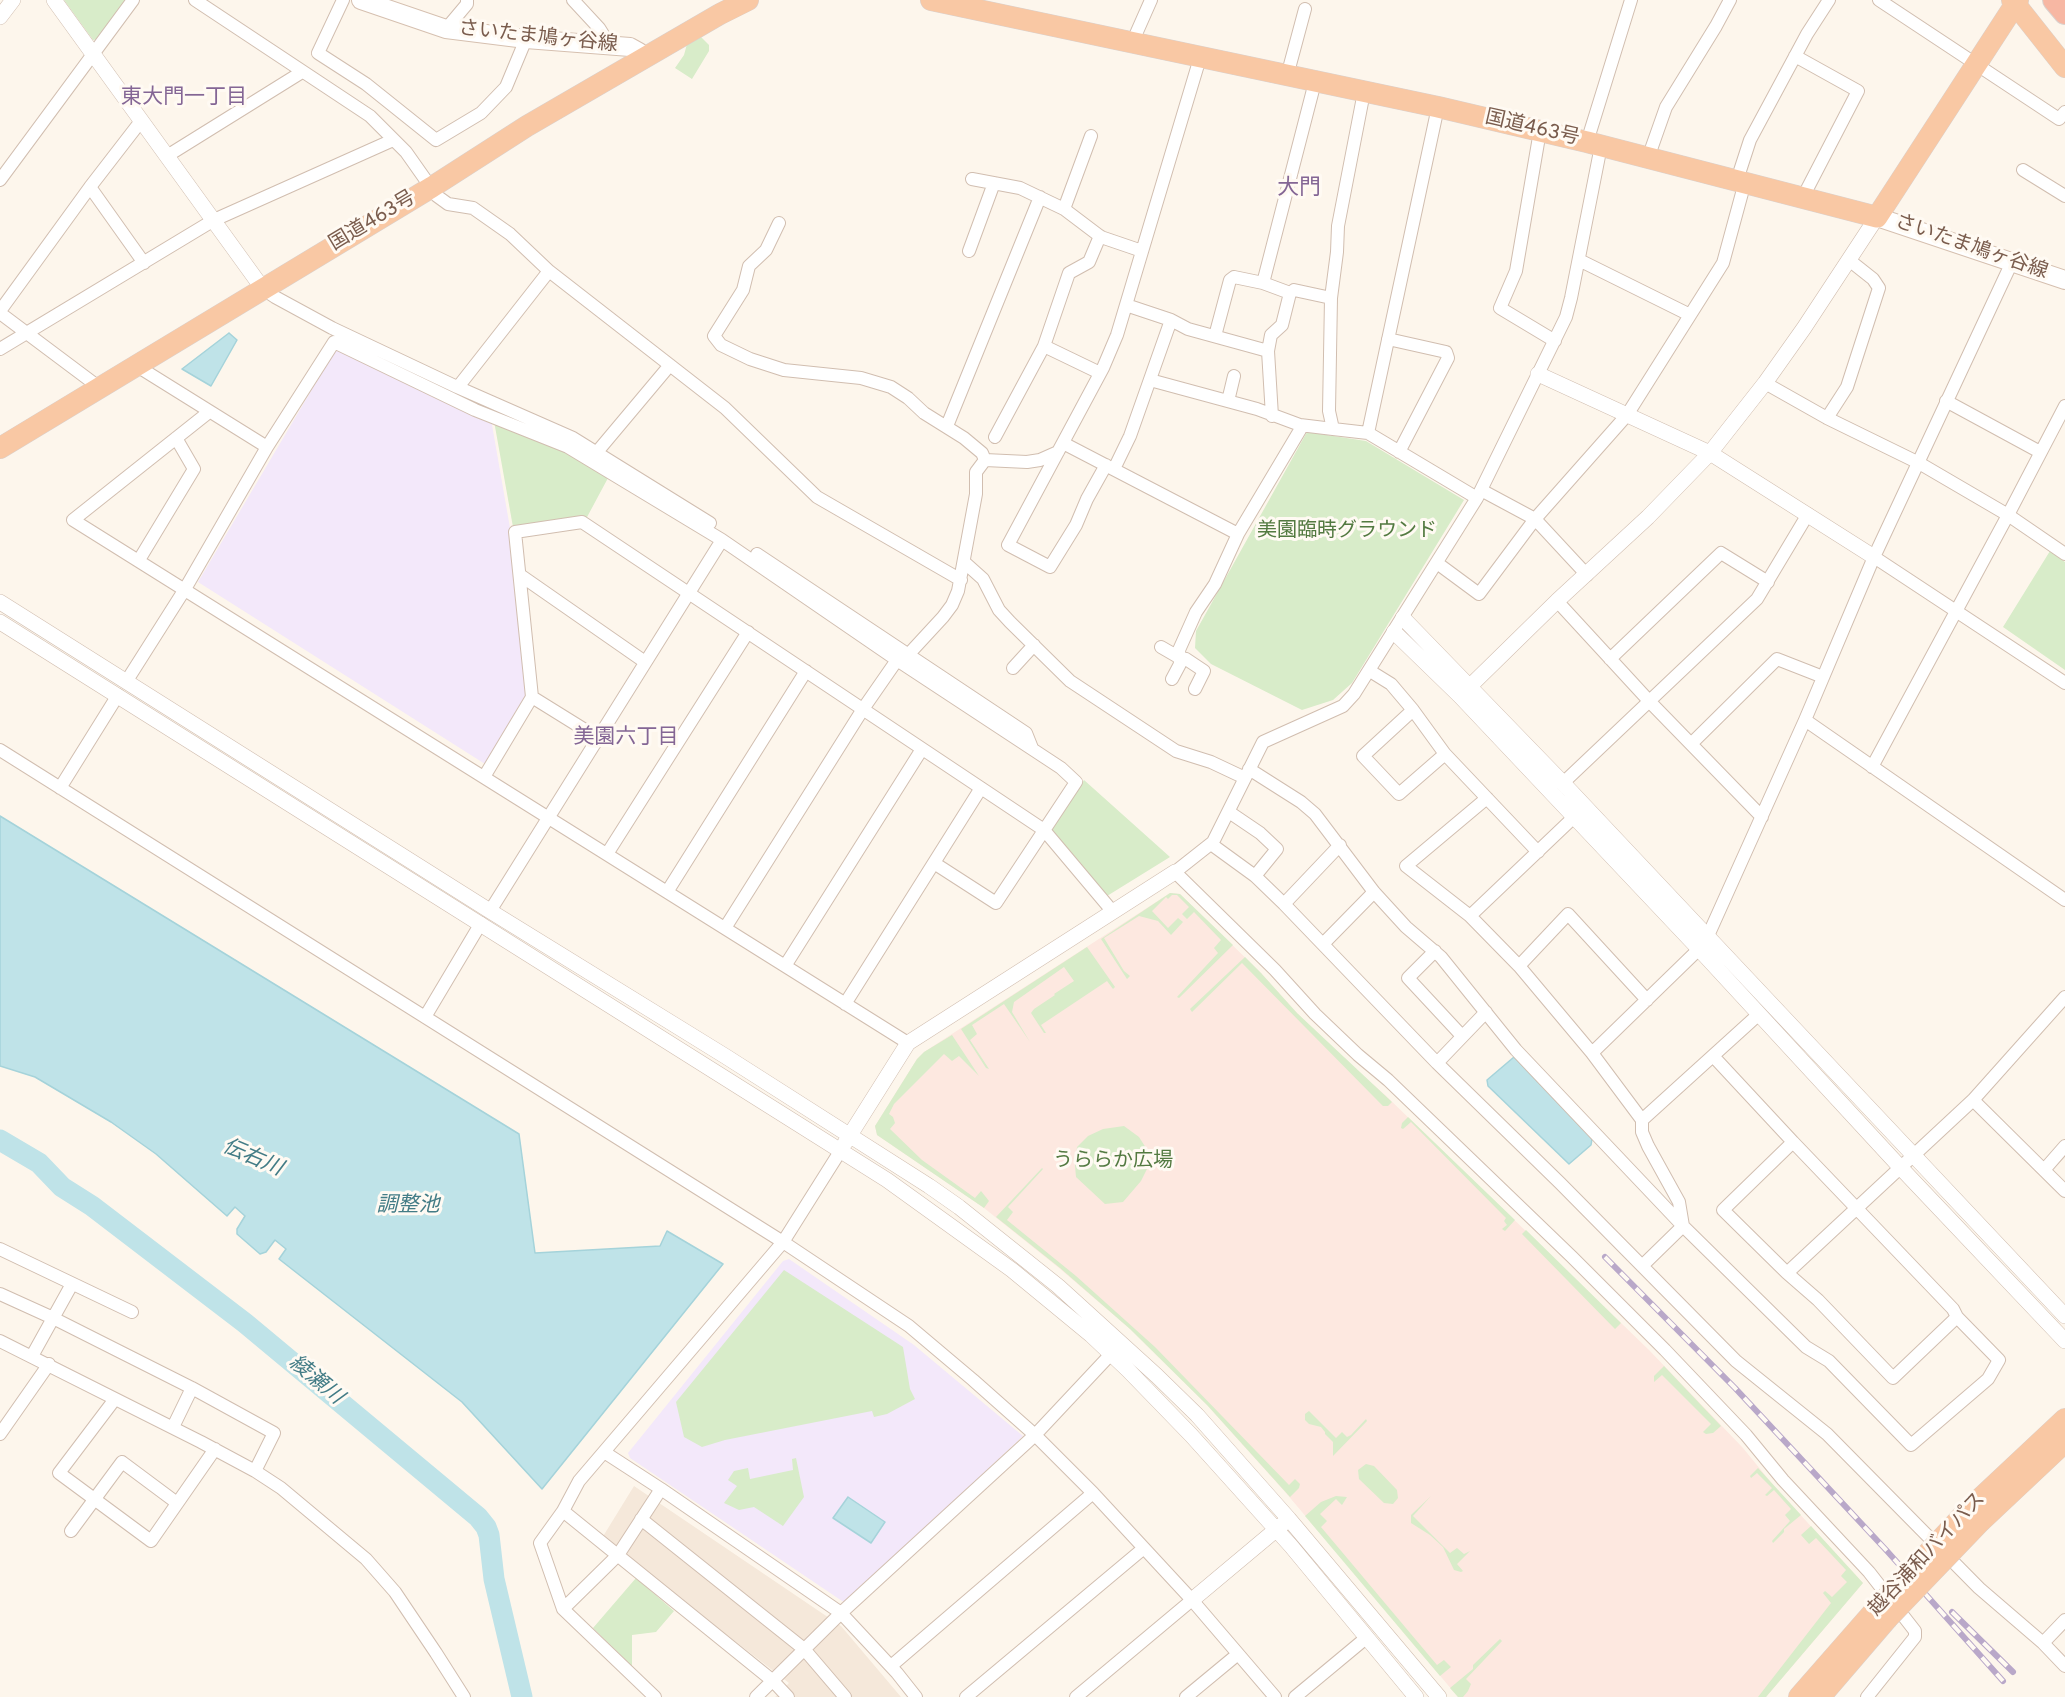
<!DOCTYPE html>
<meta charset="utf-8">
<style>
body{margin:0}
canvas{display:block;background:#fdf6ec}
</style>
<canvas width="2065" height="1697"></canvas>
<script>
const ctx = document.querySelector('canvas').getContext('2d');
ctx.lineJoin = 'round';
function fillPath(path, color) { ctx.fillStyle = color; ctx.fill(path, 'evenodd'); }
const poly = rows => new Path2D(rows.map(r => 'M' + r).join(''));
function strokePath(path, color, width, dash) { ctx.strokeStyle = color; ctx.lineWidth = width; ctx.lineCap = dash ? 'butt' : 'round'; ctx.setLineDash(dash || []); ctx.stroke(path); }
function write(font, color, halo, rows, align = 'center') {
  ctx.font = font + ' Overpass,"Noto Sans JP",sans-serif'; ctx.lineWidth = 6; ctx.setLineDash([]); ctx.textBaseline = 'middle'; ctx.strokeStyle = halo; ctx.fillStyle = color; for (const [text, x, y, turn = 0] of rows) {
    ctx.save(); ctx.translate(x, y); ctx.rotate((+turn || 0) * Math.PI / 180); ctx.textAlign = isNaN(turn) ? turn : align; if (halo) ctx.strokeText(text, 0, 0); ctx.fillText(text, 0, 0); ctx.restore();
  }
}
fillPath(poly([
 [634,1486,841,1626,901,1697,775,1697,789,1683,602,1538]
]), '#f5e8da');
fillPath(poly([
 [1170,893,1180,894,1261,973,1297,1013,1350,1064,1384,1094,1649,1350,1743,1448,1774,1486,1863,1583,1766,1697,1458,1697,1286,1493,1207,1405,1130,1329,1059,1268,984,1208,877,1135,875,1126,917,1059,924,1052]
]), '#fde8e0');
fillPath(poly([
 [337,347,491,419,510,528,528,694,485,764,198,582],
 [789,1259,914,1345,1023,1436,845,1603,630,1458,628,1453,783,1261]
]), '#f3e8fa');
fillPath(poly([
 [64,0,128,0,98,39,93,40],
 [696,36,701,37,709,45,709,51,692,79,675,68,684,55,687,44],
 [494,421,567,452,608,478,586,519,513,527],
 [1307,432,1366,441,1464,500,1352,683,1333,700,1302,710,1211,664,1195,648,1196,631],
 [2050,551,2065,562,2065,670,2003,627],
 [1084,780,1170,857,1107,896,1049,830],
 [1170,893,1180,894,1233,945,1179,998,1177,997,1218,953,1214,948,1221,940,1194,912,1187,919,1182,914,1189,907,1177,895,1172,895,1168,899,1166,897,1152,911,1168,928,1178,918,1183,922,1171,935,1158,921,1139,916,1104,938,1124,971,1130,976,1127,979,1101,939],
 [1087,947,1115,987,1113,989,1107,981,1041,1025,1046,1033,1044,1033,1031,1013,1034,1009,1055,995,1054,994,1074,981,1064,967,1014,1002,1012,1012,1030,1042,1004,1004,972,1025,977,1034,970,1040,989,1069,986,1068,961,1029],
 [1245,957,1261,973,1297,1013,1392,1102,1388,1106,1383,1106,1376,1099,1242,963,1192,1012,1190,1009],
 [952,1035,979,1076,959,1056,952,1061,944,1054,894,1104,889,1114,893,1117,895,1123,890,1129,922,1160,975,1198,981,1191,989,1201,984,1208,877,1135,875,1126,917,1059,924,1052],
 [1408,1117,1515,1220,1505,1231,1502,1229,1507,1225,1504,1221,1506,1218,1411,1122,1403,1129,1401,1128,1402,1123],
 [1124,1126,1139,1137,1146,1148,1149,1165,1141,1181,1123,1202,1105,1204,1076,1177,1075,1166,1077,1147,1088,1136,1103,1129],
 [1042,1168,1043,1169,1008,1207,1013,1212,1007,1220,1076,1276,1155,1347,1289,1485,1295,1479,1300,1484,1299,1488,1290,1497,1207,1405,1130,1329,1060,1268,996,1217],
 [1526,1230,1621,1323,1615,1329,1522,1234],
 [784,1270,903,1347,910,1389,915,1399,887,1414,874,1417,872,1411,725,1440,702,1447,684,1437,676,1402],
 [1664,1366,1721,1426,1713,1433,1706,1434,1703,1432,1711,1424,1662,1375,1654,1382,1654,1376],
 [1309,1411,1336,1438,1342,1432,1347,1437,1351,1435,1366,1419,1367,1421,1333,1456,1333,1442,1325,1434,1325,1432,1321,1427,1309,1424,1305,1420,1305,1414],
 [796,1458,804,1497,783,1526,754,1507,739,1510,724,1503,737,1486,728,1480,734,1471,748,1468,750,1479,793,1470,792,1459],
 [1366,1464,1374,1466,1397,1490,1398,1498,1393,1504,1384,1503,1359,1479,1358,1470],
 [1758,1468,1801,1515,1784,1529,1784,1532,1773,1543,1772,1541,1790,1521,1785,1515,1791,1509,1774,1490,1767,1496,1765,1495,1772,1488,1757,1473,1751,1478,1750,1476],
 [1336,1496,1347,1497,1342,1505,1336,1499,1320,1514,1327,1521,1321,1527,1437,1665,1444,1660,1451,1667,1440,1676,1305,1516,1321,1502],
 [1431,1496,1413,1516,1450,1553,1457,1548,1464,1554,1470,1551,1457,1564,1463,1571,1461,1572,1454,1570,1443,1547,1430,1535,1411,1523,1411,1515],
 [1811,1526,1863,1583,1766,1697,1758,1697,1831,1603,1823,1593,1825,1591,1832,1597,1847,1582,1841,1576,1846,1570,1816,1538,1809,1544,1801,1535],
 [636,1578,674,1611,656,1632,632,1635,632,1666,593,1628],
 [1500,1639,1502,1641,1466,1679,1471,1684,1468,1691,1463,1697,1458,1697,1450,1688,1473,1669,1473,1665]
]), '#d8ecc9');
const water = poly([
 [229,333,237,340,211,386,182,369,229,333],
 [0,816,519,1134,535,1253,660,1246,667,1231,723,1264,542,1489,462,1402,279,1259,286,1249,275,1240,266,1252,260,1254,237,1234,237,1229,245,1216,235,1207,227,1216,156,1154,111,1122,35,1077,0,1066,0,816],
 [1514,1057,1592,1139,1591,1145,1569,1164,1488,1086,1487,1080,1514,1057],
 [848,1497,885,1522,871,1543,833,1518,848,1497]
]);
fillPath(water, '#bfe3e8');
strokePath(water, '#a5d3da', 1.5);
strokePath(poly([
 [0,1140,39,1163,62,1187,92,1206,245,1323,478,1517,486,1527,489,1535,494,1579,522,1697]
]), '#bfe3e8', 21);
const minor = poly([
 [195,0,370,116,406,152,437,196,448,204,473,208,510,234,549,271,725,408,817,497,961,580],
 [343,0,318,53,366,84,436,140,481,113,506,87,526,39],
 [573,0,599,28,609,44],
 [1879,0,2059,119,2065,112],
 [446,29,467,4,467,0],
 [1132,43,1151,0],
 [1795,56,1858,91,1803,197],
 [1287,76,1305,9],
 [1364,92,1338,226,1337,252,1331,298,1329,411,1333,429,1368,433,1477,498],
 [1540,131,1516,271,1500,308,1555,341],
 [1587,142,1631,0],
 [1601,146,1571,298,1566,317,1477,498,1354,694,1343,706,1263,742,1213,842,1175,872,1275,970,1315,1014,1358,1055,1388,1080,1572,1257,1665,1350,1746,1435,1783,1480,1869,1572,1915,1631,1915,1637,1867,1697],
 [167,156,302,72],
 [1648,158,1666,107,1716,26,1730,0],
 [2023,170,2065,196],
 [972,179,1020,188,1064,209,1101,237,1142,251],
 [0,180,133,0],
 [1737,180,1750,140,1807,34,1829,0],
 [90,187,144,263],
 [1064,209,1091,136],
 [779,223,766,250,749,266,743,290,714,336,721,345,750,359,784,370,861,378,891,387,908,398,924,413,964,438,982,453,985,460],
 [969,251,994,183],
 [1579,260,1690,315],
 [1263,283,1315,82],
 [263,289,275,297,332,328,457,387,573,438,710,523],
 [1126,305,1171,320,1188,329,1268,351],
 [0,311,90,187,141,121],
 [0,313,100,388],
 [1215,336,1230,280,1234,277,1263,283,1290,293],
 [1388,339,1446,352,1448,358,1399,452],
 [1044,346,1100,373],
 [0,349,214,220,393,140],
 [137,366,267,447],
 [1150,380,1257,409,1300,425,1300,430,1238,534,1215,584,1196,612,1179,650,1180,664,1172,679],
 [1765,383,1827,418,1919,463,2008,515,2065,554],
 [458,387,549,271],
 [1228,401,1234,376],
 [1946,401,2040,452],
 [209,412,73,520,908,1043],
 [1272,416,1268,351,1271,335,1282,325,1290,293,1294,290,1331,298],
 [1827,418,1847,387,1879,288,1873,279,1849,260],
 [1300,425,1333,429],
 [947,426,1040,197],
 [1368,433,1438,107],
 [995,437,1044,346,1069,273,1089,262,1100,236],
 [1063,443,1238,534],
 [597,452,670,365],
 [1106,465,1087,499,1076,525,1050,567,1008,545,1103,368,1117,335,1200,58],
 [1114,469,1130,436,1171,320],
 [1481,490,1535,519,1587,575],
 [757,554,1026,733,1032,748],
 [1874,557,2065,683],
 [139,560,194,469,176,438],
 [964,562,983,579,999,610,1010,622,1070,681,1176,751,1211,762,1245,778],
 [1437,563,1479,594,1535,519,1627,415,1723,263,1745,182],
 [520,575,645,662],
 [1557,601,1650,702,1762,817],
 [1161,647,1180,658,1186,659,1204,671,1195,689],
 [907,656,943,617,952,605,958,591,976,494,976,472,985,460,1027,462,1040,460,1058,452],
 [1610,659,1721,553,1768,582],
 [1013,668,1034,645],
 [1370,671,1391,684,1413,710,1445,754,1538,852],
 [126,682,185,589,267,447,334,342,475,410,568,447,722,540,897,660,1061,768,1076,782,996,903,934,863],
 [532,697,598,738],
 [1413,710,1363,756,1399,794,1445,754],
 [1805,720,2065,900],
 [1691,744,1777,659,1823,677],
 [0,750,783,1242,909,1326,973,1380,1035,1435,1093,1493,1192,1600,1275,1697],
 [1872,767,2008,515,2065,406],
 [1249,769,1301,802,1315,814,1374,892,1406,927,1441,957,1516,1050,1683,1226,1806,1347,1829,1361,1911,1445,1988,1379,1999,1360,1957,1317,1953,1309,1793,1142],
 [484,777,532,697,515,532,582,522,1044,830,1113,912],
 [1563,783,1757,599,1808,514],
 [60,788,118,695],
 [1487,798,1406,866,1470,916,1519,966,1592,1053,1642,1120,1642,1132,1648,1146,1679,1202,1683,1226,1642,1266],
 [1229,812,1260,833,1277,849,1255,876],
 [1211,844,1255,876,1284,904,1437,1063,1560,1183,1736,1361,1827,1434,1979,1588,2043,1643],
 [607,854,748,632],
 [667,892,806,671],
 [1284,904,1340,845],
 [490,911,722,540],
 [1470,916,1574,817],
 [725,928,863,709,897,660],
 [1323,944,1374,892],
 [1435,951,1408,978,1462,1036],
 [785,966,922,749],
 [1519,966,1568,914,1647,1000],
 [845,1004,981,788],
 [425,1017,481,923],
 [1592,1053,1699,949,1707,938,1805,720,1874,557,2012,262],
 [1713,1056,1793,1142,1723,1210,1787,1273,1818,1300,1893,1378,1957,1317],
 [1437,1063,1486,1012],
 [1973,1100,2065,1191],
 [1642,1120,1759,1014],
 [2044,1170,2065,1146],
 [0,1249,132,1312],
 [1787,1273,1973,1100,2065,997],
 [0,1294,53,1318,192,1388,274,1433,255,1471],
 [0,1341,201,1442,255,1471,281,1488,366,1559,395,1592,436,1653,464,1697],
 [32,1356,72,1284],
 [115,1399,59,1473,151,1541,215,1449],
 [173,1427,192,1388],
 [0,1434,49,1364],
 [604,1452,661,1489,841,1613,897,1673,916,1697],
 [563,1511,540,1543,563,1609,655,1697],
 [641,1519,804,1649,845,1697],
 [71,1531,122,1462,177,1503],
 [563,1609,618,1555,661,1489],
 [2065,1620,2043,1643,2065,1666],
 [891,1666,1093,1493],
 [756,1697,841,1613,1035,1435,1111,1354],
 [788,1697,773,1681,563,1511,579,1481,783,1242,841,1150],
 [966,1697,1144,1548],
 [1076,1697,1192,1600],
 [1186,1697,1238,1654],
 [1295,1697,1366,1638]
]);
const tertiary = poly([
 [54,0,263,289],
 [0,17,13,0],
 [1538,374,1710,453,1874,557],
 [0,602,490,911,725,1056,929,1186,959,1207,1058,1286,1157,1376,1197,1415,1289,1519,1439,1697],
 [1403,618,1563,783,2065,1316],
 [0,622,887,1180,1012,1270,1091,1335,1128,1370,1191,1435,1291,1546,1416,1697],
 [1394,632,1460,696,1699,949,1900,1167,2065,1341],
 [1462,694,1557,601,1648,517,1710,453,1765,383,1804,328,1877,217],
 [845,1143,908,1043,1175,872],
 [1192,1600,1284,1523]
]);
const secondary = poly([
 [361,0,446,29,526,39,630,47,639,52,644,58],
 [1877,217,2065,280]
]);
const trunk = poly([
 [931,0,1438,107,1587,142,1877,217,2018,0],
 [2012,0,2065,67],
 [0,448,432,187,527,126,720,14,748,0],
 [1969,1509,2065,1419],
 [1981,1521,2065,1442],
 [1799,1697,1877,1608],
 [1820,1697,1887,1619]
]);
const motorway = poly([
 [2054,0,2065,13]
]);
strokePath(minor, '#d1beb0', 14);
strokePath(tertiary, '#d1beb0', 16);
strokePath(secondary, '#d6c0b0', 20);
strokePath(trunk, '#dad1cd', 22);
strokePath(motorway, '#dad1cd', 24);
strokePath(minor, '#fff', 12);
strokePath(tertiary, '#fff', 15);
strokePath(secondary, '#fff', 18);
strokePath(trunk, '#f9c8a4', 21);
strokePath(motorway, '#f7b7a3', 22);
const rail = poly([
 [1605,1257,1735,1388,1887,1551,2003,1681],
 [1952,1612,2013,1672]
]);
strokePath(rail, '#b9a8c9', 6);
strokePath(rail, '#fffaf3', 4, [11]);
const trunkBridge = poly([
 [1877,1608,1969,1509],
 [1887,1619,1981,1521]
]);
strokePath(trunkBridge, '#dad1cd', 22, []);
strokePath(trunkBridge, '#f9c8a4', 21);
write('20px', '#7a5c4d', '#fffaf3', [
 ["さいたま鳩ヶ谷線",538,38,6],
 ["国道463号",1532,129,13],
 ["国道463号",373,222,-31],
 ["さいたま鳩ヶ谷線",1971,248,19],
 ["越谷浦和バイパス",1928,1555,-47]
]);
write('20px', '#537a41', '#fffaf3', [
 ["美園臨時グラウンド",1347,532],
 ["うららか広場",1113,1162]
]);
write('21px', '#846695', '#fffaf3', [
 ["東大門一丁目",184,99],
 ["美園六丁目",626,739]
]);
write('italic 21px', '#437c86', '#fffaf3', [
 ["伝右川",252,1159,23],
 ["調整池",408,1207],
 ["綾瀬川",315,1381,40]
]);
write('22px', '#846695', '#fffaf3', [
 ["大門",1299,190]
]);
</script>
